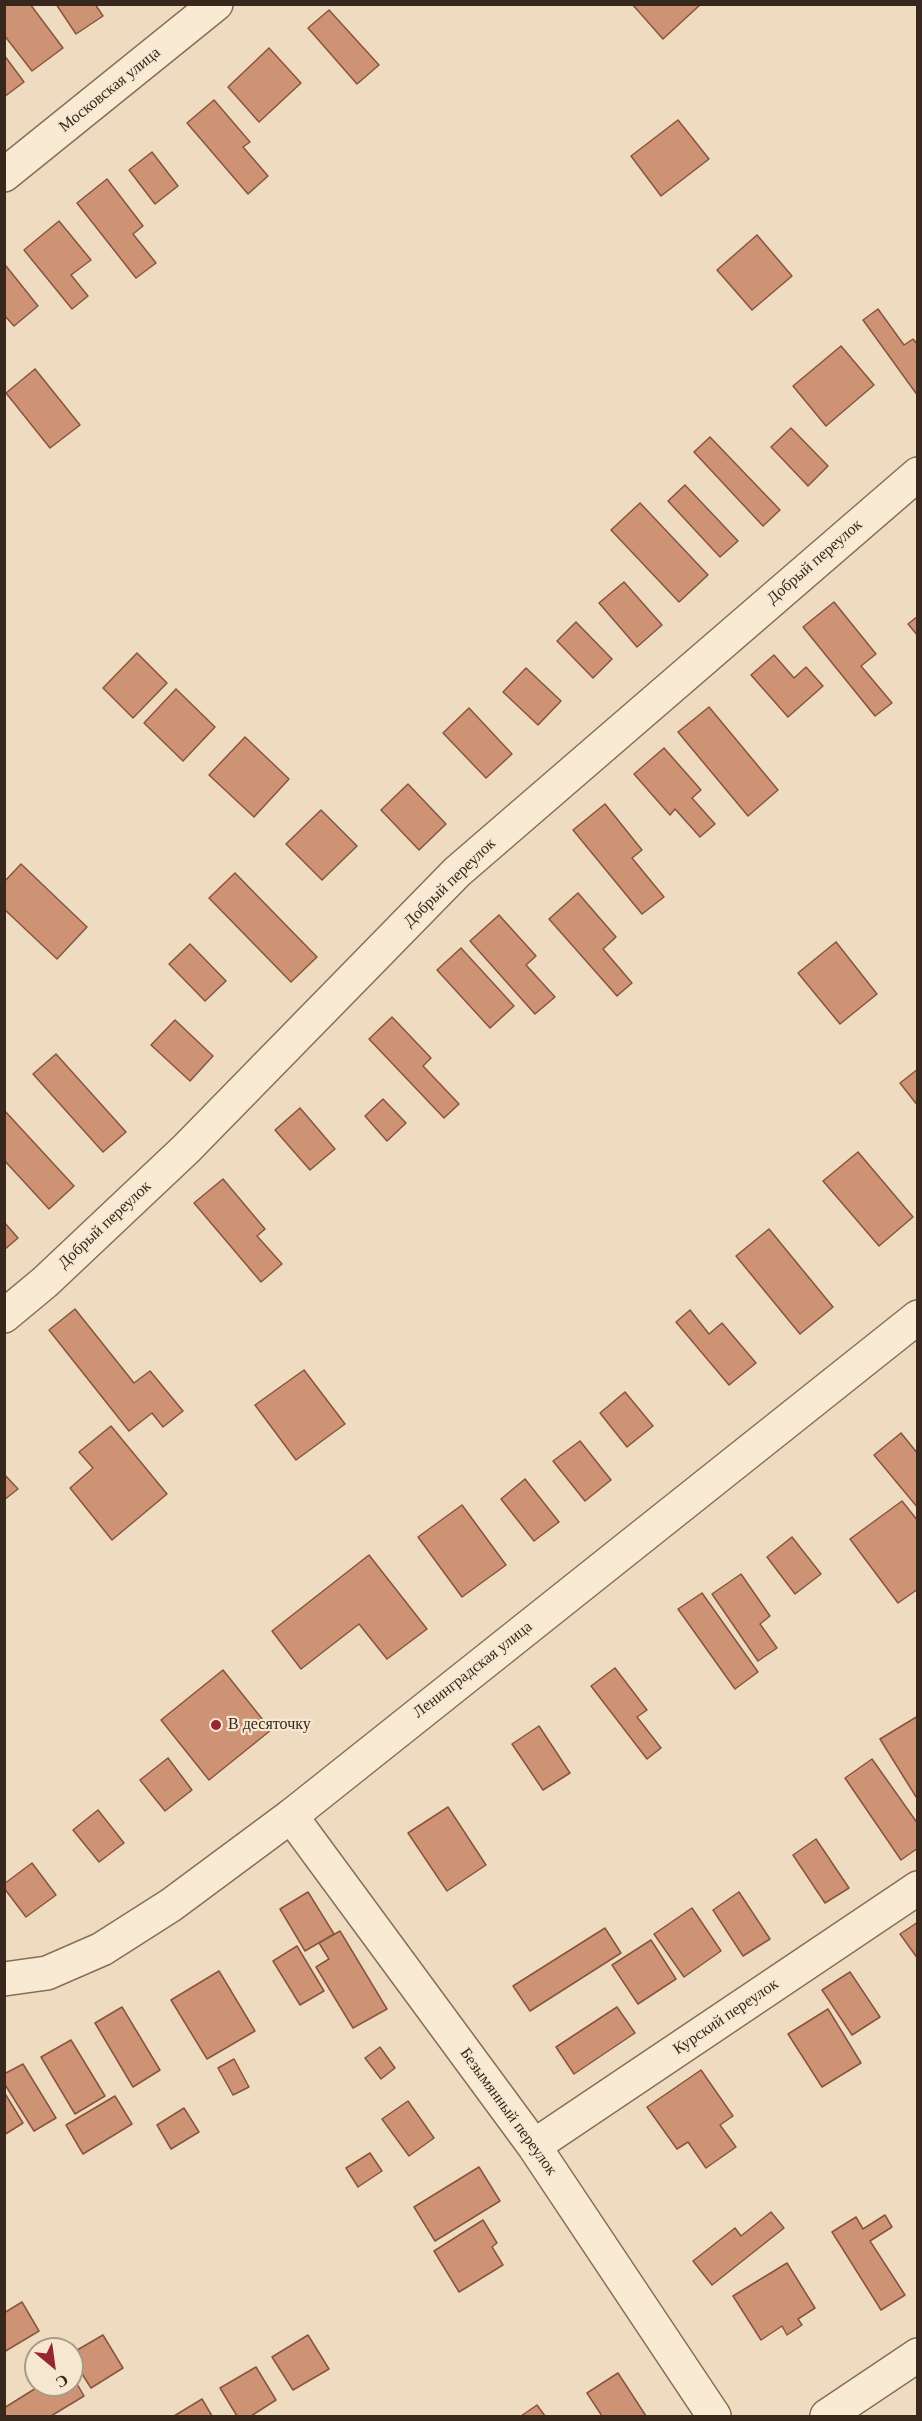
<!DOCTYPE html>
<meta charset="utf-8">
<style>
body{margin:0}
#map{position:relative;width:922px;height:2421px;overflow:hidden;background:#efdcc0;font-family:Georgia,serif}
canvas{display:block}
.frame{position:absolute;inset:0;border:6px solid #37271c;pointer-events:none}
.north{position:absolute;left:24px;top:2337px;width:60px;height:60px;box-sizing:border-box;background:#f6e7d0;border:2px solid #aa9a88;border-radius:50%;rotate:151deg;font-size:16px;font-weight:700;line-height:24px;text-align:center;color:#37271c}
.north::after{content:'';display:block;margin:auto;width:21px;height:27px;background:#982632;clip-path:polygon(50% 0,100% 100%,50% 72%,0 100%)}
</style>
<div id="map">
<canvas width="922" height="2421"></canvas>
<div class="frame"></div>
<div class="north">С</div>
</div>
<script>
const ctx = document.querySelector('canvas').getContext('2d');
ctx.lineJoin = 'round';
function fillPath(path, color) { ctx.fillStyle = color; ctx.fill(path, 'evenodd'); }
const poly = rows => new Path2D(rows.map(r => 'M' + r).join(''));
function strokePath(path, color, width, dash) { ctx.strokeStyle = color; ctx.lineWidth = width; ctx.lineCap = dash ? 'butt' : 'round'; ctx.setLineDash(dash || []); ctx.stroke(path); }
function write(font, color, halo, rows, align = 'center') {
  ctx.font = font + ' Georgia,serif'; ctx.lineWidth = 4.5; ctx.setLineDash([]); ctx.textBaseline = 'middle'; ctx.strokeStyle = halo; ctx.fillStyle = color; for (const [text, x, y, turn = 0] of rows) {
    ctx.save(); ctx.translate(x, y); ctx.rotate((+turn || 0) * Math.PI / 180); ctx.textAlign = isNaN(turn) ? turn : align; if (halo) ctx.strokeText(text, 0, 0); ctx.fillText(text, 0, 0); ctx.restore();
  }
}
const building = poly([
 [4,4,30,4,63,48,32,71,4,35,4,4],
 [56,4,95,4,103,16,76,34,56,4],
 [632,4,701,4,663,39,632,4],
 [329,10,379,65,357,84,308,28,329,10],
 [269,48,301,83,259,122,228,87,269,48],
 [4,55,24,82,4,97,4,55],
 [214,100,250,142,243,147,268,176,248,194,187,123,214,100],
 [678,120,709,159,661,196,631,156,678,120],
 [152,152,178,186,155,204,129,170,152,152],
 [107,179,143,226,133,234,156,263,136,278,77,203,107,179],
 [59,221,91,260,71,275,88,296,72,309,24,250,59,221],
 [757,235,792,276,752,310,717,270,757,235],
 [6,266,38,306,14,326,4,315,4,268,6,266],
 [878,309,904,345,913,339,918,345,918,396,863,320,878,309],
 [841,346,874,385,826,426,793,386,841,346],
 [35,369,80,425,50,448,6,393,35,369],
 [791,428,828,466,808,486,771,447,791,428],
 [710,437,780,510,763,526,694,452,710,437],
 [685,485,738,541,720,557,668,501,685,485],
 [640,503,708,575,679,602,611,530,640,503],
 [624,582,662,625,637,647,599,603,624,582],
 [834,602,876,654,861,666,892,703,875,716,803,627,834,602],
 [918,616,918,636,908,624,918,616],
 [576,622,612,659,593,678,557,641,576,622],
 [137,653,167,683,133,718,103,688,137,653],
 [774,655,794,678,806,667,823,686,788,717,751,675,774,655],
 [526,668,561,701,538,725,503,692,526,668],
 [176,689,215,727,183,761,144,723,176,689],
 [709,707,778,790,748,816,678,732,709,707],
 [469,708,512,754,486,778,443,733,469,708],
 [245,737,289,779,254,817,209,775,245,737],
 [664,748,701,790,692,798,715,824,700,837,675,809,670,815,634,774,664,748],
 [408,784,446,824,419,850,381,810,408,784],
 [605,804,642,850,632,858,664,897,642,914,573,830,605,804],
 [321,810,357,846,322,880,286,844,321,810],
 [21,864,87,927,57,959,4,909,4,882,21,864],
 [235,873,317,957,291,982,209,898,235,873],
 [578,893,616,937,603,949,632,983,617,996,549,919,578,893],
 [499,915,536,956,526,965,555,997,535,1014,470,941,499,915],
 [836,942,877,994,840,1024,798,973,836,942],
 [190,944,226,981,205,1001,169,964,190,944],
 [461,948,514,1006,490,1028,437,970,461,948],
 [392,1017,431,1058,423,1066,459,1104,444,1118,369,1039,392,1017],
 [175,1020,213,1056,190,1081,151,1045,175,1020],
 [56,1054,126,1132,103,1152,33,1074,56,1054],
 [918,1069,918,1106,900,1083,918,1069],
 [383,1099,406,1123,387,1141,365,1116,383,1099],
 [300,1108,335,1149,310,1170,275,1130,300,1108],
 [4,1110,74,1186,49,1209,4,1160,4,1110],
 [858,1152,913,1217,879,1246,823,1181,858,1152],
 [223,1179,265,1229,257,1236,282,1264,261,1282,194,1203,223,1179],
 [4,1222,18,1238,4,1250,4,1222],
 [769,1229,833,1307,800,1334,736,1256,769,1229],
 [75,1309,134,1383,150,1371,183,1411,163,1427,152,1413,129,1431,49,1330,75,1309],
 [690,1310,709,1334,722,1323,756,1363,729,1385,676,1322,690,1310],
 [304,1370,345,1424,296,1460,255,1405,304,1370],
 [625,1392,653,1426,627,1447,600,1413,625,1392],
 [111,1426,167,1494,112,1540,70,1488,93,1468,79,1452,111,1426],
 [901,1433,918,1454,918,1508,874,1455,901,1433],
 [580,1441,611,1480,585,1501,553,1461,580,1441],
 [4,1474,18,1489,4,1500,4,1474],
 [525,1479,559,1522,534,1541,501,1499,525,1479],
 [902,1501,918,1521,918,1589,898,1603,850,1539,902,1501],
 [462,1505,506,1565,462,1597,418,1537,462,1505],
 [792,1537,821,1574,795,1594,767,1557,792,1537],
 [369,1555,427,1629,387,1659,359,1624,301,1669,272,1631,369,1555],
 [741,1574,770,1616,760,1624,777,1648,758,1661,712,1594,741,1574],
 [702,1593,758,1672,735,1689,678,1609,702,1593],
 [615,1668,647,1710,637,1717,661,1748,647,1759,591,1686,615,1668],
 [223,1670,271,1730,209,1780,161,1720,223,1670],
 [918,1716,918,1800,880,1739,918,1716],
 [539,1726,570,1773,543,1790,512,1744,539,1726],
 [168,1758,192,1790,165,1811,140,1780,168,1758],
 [872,1759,918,1824,918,1848,901,1860,845,1778,872,1759],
 [448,1807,486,1865,447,1891,408,1833,448,1807],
 [98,1810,124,1843,99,1862,73,1830,98,1810],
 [816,1839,849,1888,825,1903,793,1855,816,1839],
 [32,1863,56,1895,26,1917,4,1888,4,1884,32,1863],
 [308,1892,334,1934,305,1951,280,1909,308,1892],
 [739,1892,770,1939,743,1956,713,1910,739,1892],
 [692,1908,721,1951,684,1977,654,1934,692,1908],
 [918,1922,918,1959,900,1934,918,1922],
 [605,1928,621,1953,530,2011,513,1986,605,1928],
 [340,1931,387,2009,353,2028,316,1967,329,1959,319,1943,340,1931],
 [651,1940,676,1979,638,2004,612,1965,651,1940],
 [297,1946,324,1991,300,2005,273,1961,297,1946],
 [219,1971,255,2031,207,2059,171,2000,219,1971],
 [850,1972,880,2017,852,2035,822,1990,850,1972],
 [122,2007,160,2070,133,2087,95,2023,122,2007],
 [617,2007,635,2033,574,2074,556,2047,617,2007],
 [828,2009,861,2063,822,2087,788,2034,828,2009],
 [71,2040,105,2096,75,2114,41,2057,71,2040],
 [380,2047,395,2068,381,2079,365,2058,380,2047],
 [234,2059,249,2087,233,2095,218,2068,234,2059],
 [23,2064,56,2118,34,2131,4,2083,4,2074,23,2064],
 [701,2070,733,2116,720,2125,736,2147,706,2168,688,2142,677,2149,647,2107,701,2070],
 [4,2092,23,2123,4,2135,4,2092],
 [115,2096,132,2124,83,2154,66,2125,115,2096],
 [408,2101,434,2138,409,2156,382,2119,408,2101],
 [184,2108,199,2132,171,2149,157,2125,184,2108],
 [370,2153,382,2171,358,2187,346,2168,370,2153],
 [479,2167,500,2201,435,2241,414,2207,479,2167],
 [771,2212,784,2228,712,2285,693,2261,735,2228,741,2236,771,2212],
 [885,2215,892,2227,870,2241,905,2295,881,2310,832,2232,856,2217,863,2229,885,2215],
 [483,2220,497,2243,492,2247,503,2265,459,2292,434,2251,483,2220],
 [787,2263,815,2308,798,2319,802,2325,787,2335,782,2326,761,2340,733,2296,787,2263],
 [22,2302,39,2331,4,2352,4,2313,22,2302],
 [103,2335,123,2368,91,2388,72,2358,72,2353,103,2335],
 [308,2335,329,2369,293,2390,272,2357,308,2335],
 [256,2367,276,2400,251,2416,237,2416,220,2388,256,2367],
 [618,2373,646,2416,602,2416,587,2393,618,2373],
 [72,2375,84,2396,51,2416,4,2416,4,2408,41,2385,72,2385,72,2375],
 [202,2399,212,2416,174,2416,202,2399],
 [537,2405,545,2416,521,2416,537,2405]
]);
fillPath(building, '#ce9275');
strokePath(building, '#88543d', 1.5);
const minor = poly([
 [4,1316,45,1282,186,1149,457,872,918,474],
 [291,1816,534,2146,714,2416],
 [534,2146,918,1888],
 [827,2416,918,2355]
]);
const tertiary = poly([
 [4,175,216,4],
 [4,1979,47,1973,102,1949,171,1905,291,1816,918,1317]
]);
strokePath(minor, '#886d58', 36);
strokePath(tertiary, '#886d58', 36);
strokePath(minor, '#f9ead3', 33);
strokePath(tertiary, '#f9ead3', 33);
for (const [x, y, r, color] of [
 [216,1725,6,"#982632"]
]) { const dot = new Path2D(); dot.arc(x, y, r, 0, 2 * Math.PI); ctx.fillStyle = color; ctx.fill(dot); strokePath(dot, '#f6e7d0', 2); }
write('16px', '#37271c', '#f6e7d0', [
 ["Московская улица",110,90,-39],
 ["Добрый переулок",815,562,-41],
 ["Добрый переулок",450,883,-44],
 ["Добрый переулок",105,1225,-43],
 ["Ленинградская улица",473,1670,-38],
 ["Курский переулок",726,2017,-34],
 ["Безымянный переулок",508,2112,54]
]);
write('16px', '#37271c', '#f6e7d0', [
 ["В десяточку",228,1725]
], 'left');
</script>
